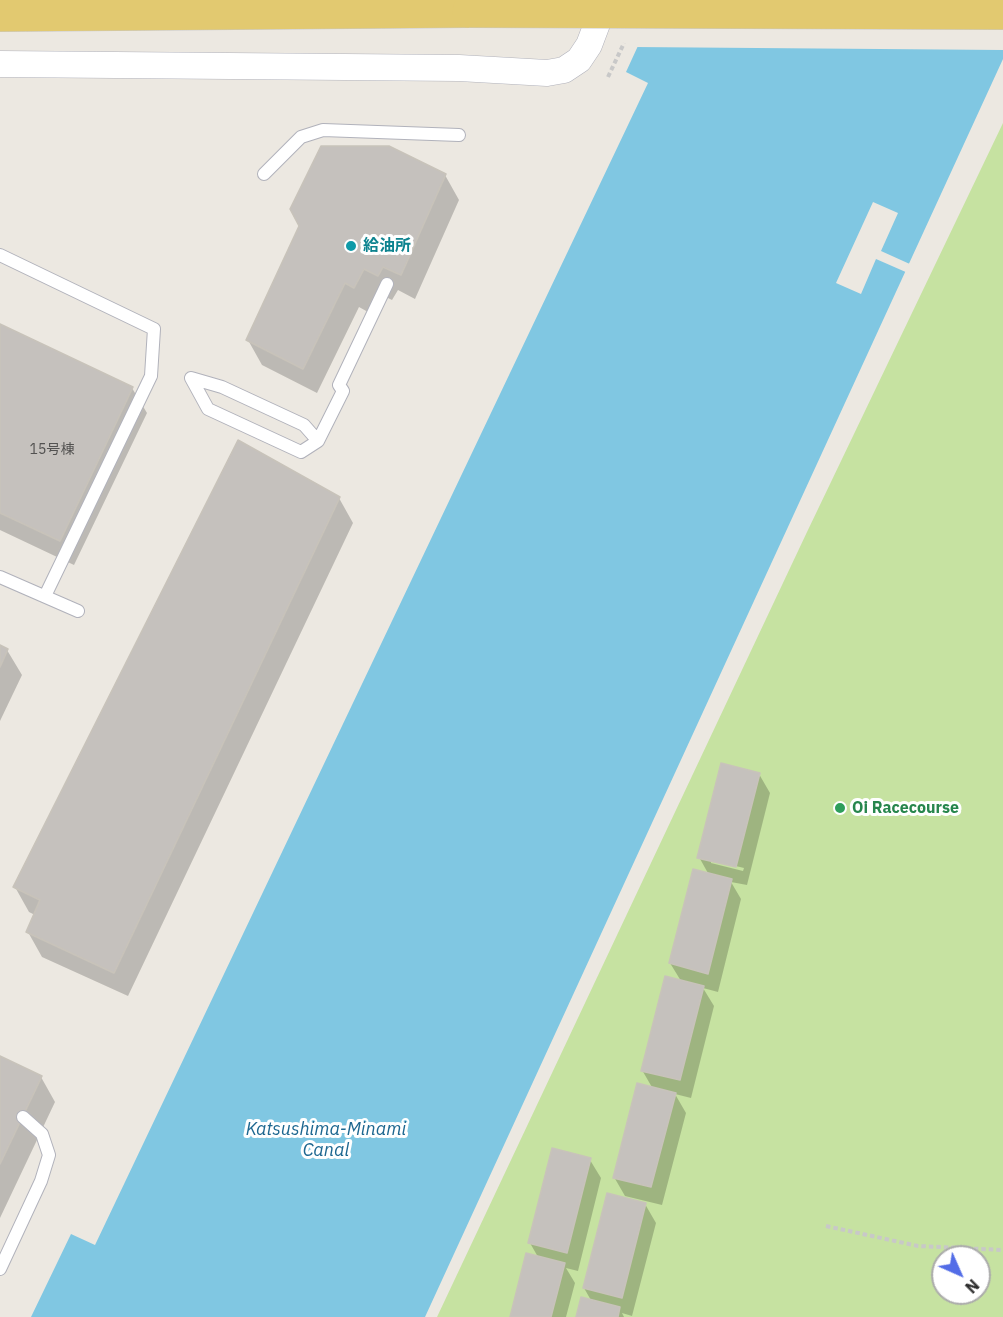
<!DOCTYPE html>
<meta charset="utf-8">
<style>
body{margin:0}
#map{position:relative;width:1003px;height:1317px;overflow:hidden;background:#ece8e1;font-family:"IBM Plex Sans",sans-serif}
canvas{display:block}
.north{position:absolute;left:931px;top:1245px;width:60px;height:60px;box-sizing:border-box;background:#fff;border:2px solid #ababab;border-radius:50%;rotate:135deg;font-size:16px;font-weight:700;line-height:24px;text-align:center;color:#2d2d2d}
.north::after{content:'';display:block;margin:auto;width:21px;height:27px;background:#536de7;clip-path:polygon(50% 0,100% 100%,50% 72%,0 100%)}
</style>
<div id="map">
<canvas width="1003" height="1317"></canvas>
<div class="north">N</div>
</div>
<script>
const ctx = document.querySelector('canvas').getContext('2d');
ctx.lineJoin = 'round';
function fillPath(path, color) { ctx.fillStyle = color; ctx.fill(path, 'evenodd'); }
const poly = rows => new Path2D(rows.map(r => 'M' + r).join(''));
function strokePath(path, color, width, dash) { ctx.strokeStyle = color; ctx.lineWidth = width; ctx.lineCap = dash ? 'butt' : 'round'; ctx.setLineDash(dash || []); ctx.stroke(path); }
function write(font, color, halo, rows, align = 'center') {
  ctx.font = font + ' "IBM Plex Sans","Noto Sans JP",sans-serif'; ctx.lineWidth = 6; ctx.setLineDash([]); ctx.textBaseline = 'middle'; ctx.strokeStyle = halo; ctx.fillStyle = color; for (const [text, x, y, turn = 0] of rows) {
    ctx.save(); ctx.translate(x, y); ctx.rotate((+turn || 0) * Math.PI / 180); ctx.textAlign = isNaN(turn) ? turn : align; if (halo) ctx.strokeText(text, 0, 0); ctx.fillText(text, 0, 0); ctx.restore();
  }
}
fillPath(poly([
 [1003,123,1003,1317,437,1317,807,532],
 [943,1257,979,1257,979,1293,943,1293]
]), '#c6e2a1');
fillPath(poly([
 [659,0,1003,0,1003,59,425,1317,31,1317,71,1234,95,1245,648,83,626,72]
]), '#80c7e2');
fillPath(poly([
 [656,0,1003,0,1003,50,634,47],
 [873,202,898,213,881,251,912,265,908,273,876,259,861,294,836,283]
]), '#ece8e1');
fillPath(poly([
 [445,175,459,200,415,299,398,290,392,300,378,293,368,312,359,307,317,393,262,365,248,340],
 [0,326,132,388,147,413,74,565,0,530],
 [339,498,353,523,128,996,42,957,28,932,35,915,29,912,15,887],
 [0,647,7,650,22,675,0,721],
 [759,774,770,793,747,885,731,882,741,899,718,992,703,988,714,1006,691,1098,675,1094,686,1113,662,1205,625,1196,614,1177,653,1089,642,1070,681,981,670,963,709,875,699,857],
 [711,860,744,868,743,871,711,863],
 [0,1058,41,1077,55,1102,0,1218],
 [590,1160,601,1178,578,1271,566,1268,575,1283,566,1317,511,1317,538,1257,530,1243],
 [645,1204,656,1223,632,1316,622,1313,624,1317,577,1317,592,1302,584,1288]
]), '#0003');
const building = poly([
 [321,146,389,146,446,174,401,275,383,267,378,276,364,269,354,288,345,283,303,369,246,340,299,226,290,209,321,146],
 [0,324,133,387,60,541,0,513,0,324],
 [238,440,340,497,114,973,26,932,40,900,13,887,238,440],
 [0,645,8,649,0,667,0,645],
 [721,763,760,773,736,867,697,858,721,763],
 [693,869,732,879,708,974,669,963,693,869],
 [665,976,704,986,680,1080,641,1071,665,976],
 [0,1056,42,1076,0,1164,0,1056],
 [637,1083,676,1093,651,1187,613,1178,637,1083],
 [552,1148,591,1158,567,1253,528,1243,552,1148],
 [607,1193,646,1203,622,1298,583,1288,607,1193],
 [526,1253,565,1263,551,1317,510,1317,526,1253],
 [581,1297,620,1307,618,1317,576,1317,581,1297]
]);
fillPath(building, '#c5c1bd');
strokePath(building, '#c8c3ba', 1.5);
const lane = poly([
 [264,174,301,137,323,130,459,135],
 [0,255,154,329,151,376,45,596],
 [191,378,208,409,301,452,318,441,343,391,339,385,387,284],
 [191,378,222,387,304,425,318,441],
 [0,577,78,611],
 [0,1269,41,1181,49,1155,42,1134,23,1117]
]);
const street = poly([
 [0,64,459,68,547,73,564,70,579,60,589,45,606,0]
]);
const primary = poly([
 [0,15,469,11]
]);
strokePath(lane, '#b1b2bb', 14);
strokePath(street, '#b1b2bb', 27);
strokePath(primary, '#c8c8c8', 34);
strokePath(poly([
 [608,77,624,43],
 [826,1226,918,1246,1003,1250]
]), '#c8c8c8', 4, [4.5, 3]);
strokePath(lane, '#fff', 12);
strokePath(street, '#fff', 26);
strokePath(primary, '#e2c970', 33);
const primaryBridge = poly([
 [469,11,1003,13]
]);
strokePath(primaryBridge, '#c8c8c8', 34, []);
strokePath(primaryBridge, '#e2c970', 33);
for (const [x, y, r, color] of [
 [351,246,6,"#0f9aa8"],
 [840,808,6,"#2e9e5b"]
]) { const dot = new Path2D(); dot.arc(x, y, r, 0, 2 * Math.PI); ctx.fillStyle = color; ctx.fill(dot); strokePath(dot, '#fff', 2); }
write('14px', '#535251', null, [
 ["15号棟",52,450]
]);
write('bold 16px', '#0d838f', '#fff', [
 ["給油所",363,246]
], 'left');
write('bold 16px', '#27864d', '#fff', [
 ["Oi Racecourse",852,808]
], 'left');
write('italic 18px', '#1d6790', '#fff', [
 ["Katsushima-Minami",326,1130],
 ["Canal",326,1151]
]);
</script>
